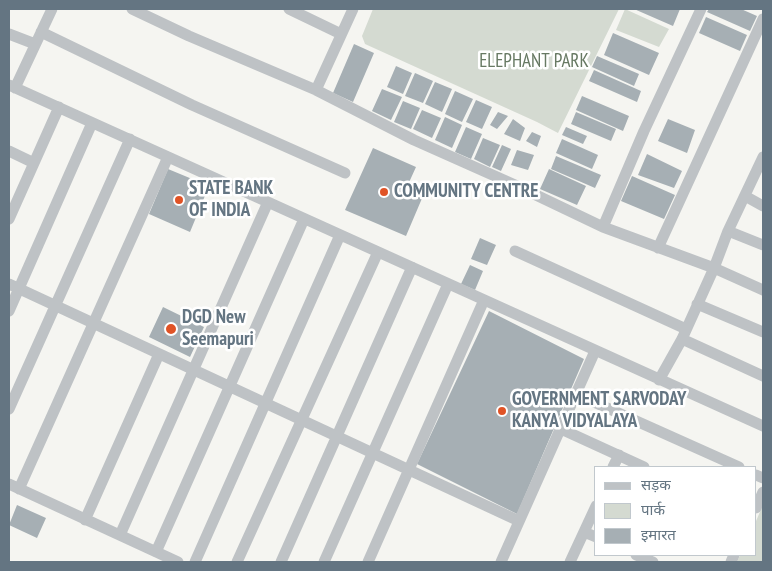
<!DOCTYPE html>
<meta charset="utf-8">
<style>
body{margin:0}
#map{position:relative;width:772px;height:571px;overflow:hidden;background:#f5f5f1;font-family:"PT Sans Narrow","Noto Sans Devanagari",sans-serif}
canvas{display:block}
.frame{position:absolute;inset:0;border:10px solid #647582;pointer-events:none}
.legend{position:absolute;left:594px;top:466px;width:162px;height:90px;box-sizing:border-box;background:#fff;border:1px solid #c1c8cd;margin:0;padding:6px 9px;list-style:none;font-size:15px;color:#647582}
.legend li{display:flex;align-items:center;gap:10px;height:25px}
.legend b{width:25px;border:1px solid #c1c8cd}
</style>
<div id="map">
<canvas width="772" height="571"></canvas>
<div class="frame"></div>
<ul class="legend">
<li><b style="height:6px;background:#bec2c5"></b>सड़क</li>
<li><b style="height:14px;background:#d4dad1"></b>पार्क</li>
<li><b style="height:14px;background:#a6afb4"></b>इमारत</li>
</ul>
</div>
<script>
const ctx = document.querySelector('canvas').getContext('2d');
ctx.lineJoin = 'round';
function fillPath(path, color) { ctx.fillStyle = color; ctx.fill(path, 'evenodd'); }
const poly = rows => new Path2D(rows.map(r => 'M' + r).join(''));
function strokePath(path, color, width, dash) { ctx.strokeStyle = color; ctx.lineWidth = width; ctx.lineCap = dash ? 'butt' : 'round'; ctx.setLineDash(dash || []); ctx.stroke(path); }
function write(font, color, halo, rows, align = 'center') {
  ctx.font = font + ' "PT Sans Narrow",sans-serif'; ctx.lineWidth = 5; ctx.setLineDash([]); ctx.textBaseline = 'middle'; ctx.strokeStyle = halo; ctx.fillStyle = color; for (const [text, x, y, turn = 0] of rows) {
    ctx.save(); ctx.translate(x, y); ctx.rotate((+turn || 0) * Math.PI / 180); ctx.textAlign = isNaN(turn) ? turn : align; if (halo) ctx.strokeText(text, 0, 0); ctx.fillText(text, 0, 0); ctx.restore();
  }
}
fillPath(poly([
 [373,9,619,9,558,133,537,122,365,44,362,36],
 [625,9,669,29,659,47,616,30],
 [763,505,763,562,737,562,740,555,756,555,756,521]
]), '#d4dad1');
fillPath(poly([
 [634,9,680,9,673,26],
 [709,9,741,9,757,16,750,31,707,12],
 [706,17,747,35,740,51,699,33],
 [613,33,659,53,649,75,604,55],
 [354,44,374,53,353,102,333,93],
 [597,56,639,74,634,86,592,67],
 [396,66,412,73,403,94,387,87],
 [594,70,641,91,637,102,589,81],
 [415,73,433,81,423,103,405,96],
 [435,82,452,89,442,112,425,104],
 [382,89,402,97,391,120,372,111],
 [455,91,473,99,462,122,445,114],
 [582,96,629,116,623,131,576,110],
 [476,100,492,107,482,129,466,122],
 [403,101,420,108,411,129,394,122],
 [422,110,441,118,432,138,413,129],
 [498,112,508,116,497,129,490,125],
 [576,112,616,129,611,141,571,124],
 [445,117,462,125,452,148,435,140],
 [513,119,525,128,520,141,504,134],
 [668,119,695,130,687,153,658,141],
 [466,127,482,134,471,159,455,152],
 [566,127,587,136,583,144,562,135],
 [532,132,541,136,537,147,526,141],
 [483,138,500,145,490,167,474,159],
 [562,139,598,155,592,169,556,153],
 [502,145,511,149,501,171,492,167],
 [373,148,416,167,406,189,423,196,406,236,345,210],
 [517,150,534,155,528,170,511,165],
 [647,154,682,171,674,188,638,175],
 [556,156,601,175,595,188,551,169],
 [168,169,209,186,190,232,149,214],
 [549,169,586,186,577,205,540,189],
 [632,176,675,195,664,219,621,201],
 [480,238,496,245,487,265,471,259],
 [470,265,483,271,475,290,461,284],
 [163,307,204,327,190,357,149,337],
 [489,311,584,359,517,514,417,464],
 [17,505,46,518,37,538,9,525]
]), '#a6afb4');
strokePath(poly([
 [132,9,189,36,316,90,414,140,515,185,603,227,714,268,763,290],
 [289,9,341,34],
 [41,32,192,105,345,173],
 [9,34,35,44],
 [9,85,763,426],
 [15,88,52,9],
 [316,90,353,9],
 [9,151,34,163],
 [745,196,763,206],
 [9,219,59,107],
 [603,227,644,131,701,9],
 [728,231,763,245],
 [658,248,763,19],
 [515,251,686,329],
 [9,284,519,521],
 [697,304,763,332],
 [9,311,92,123],
 [682,339,763,376],
 [659,380,682,339,714,268,728,231,763,157],
 [576,394,739,467],
 [9,409,130,139],
 [561,429,644,467],
 [613,467,619,455],
 [756,475,763,478],
 [9,484,178,562],
 [19,489,168,157],
 [756,508,763,492],
 [85,520,159,354],
 [584,532,596,537],
 [120,535,268,202],
 [156,552,304,219],
 [636,555,653,562],
 [195,562,340,235],
 [237,562,378,252],
 [281,562,412,267],
 [324,562,448,284],
 [368,562,484,300],
 [501,562,595,351],
 [570,562,596,506],
 [731,562,734,555]
]), '#bec2c5', 11);
for (const [x, y, r, color] of [
 [384,192,5,"#e05326"],
 [179,200,5,"#e05326"],
 [171,329,6,"#e05326"],
 [502,411,5,"#e05326"]
]) { const dot = new Path2D(); dot.arc(x, y, r, 0, 2 * Math.PI); ctx.fillStyle = color; ctx.fill(dot); strokePath(dot, '#fff', 2); }
write('19px', '#677963', '#fff', [
 ["ELEPHANT PARK",534,62]
]);
write('bold 19px', '#647582', '#fff', [
 ["STATE BANK",189,189],
 ["OF INDIA",189,211],
 ["COMMUNITY CENTRE",394,192],
 ["DGD New",182,318],
 ["Seemapuri",182,340],
 ["GOVERNMENT SARVODAY",512,400],
 ["KANYA VIDYALAYA",512,422]
], 'left');
</script>
